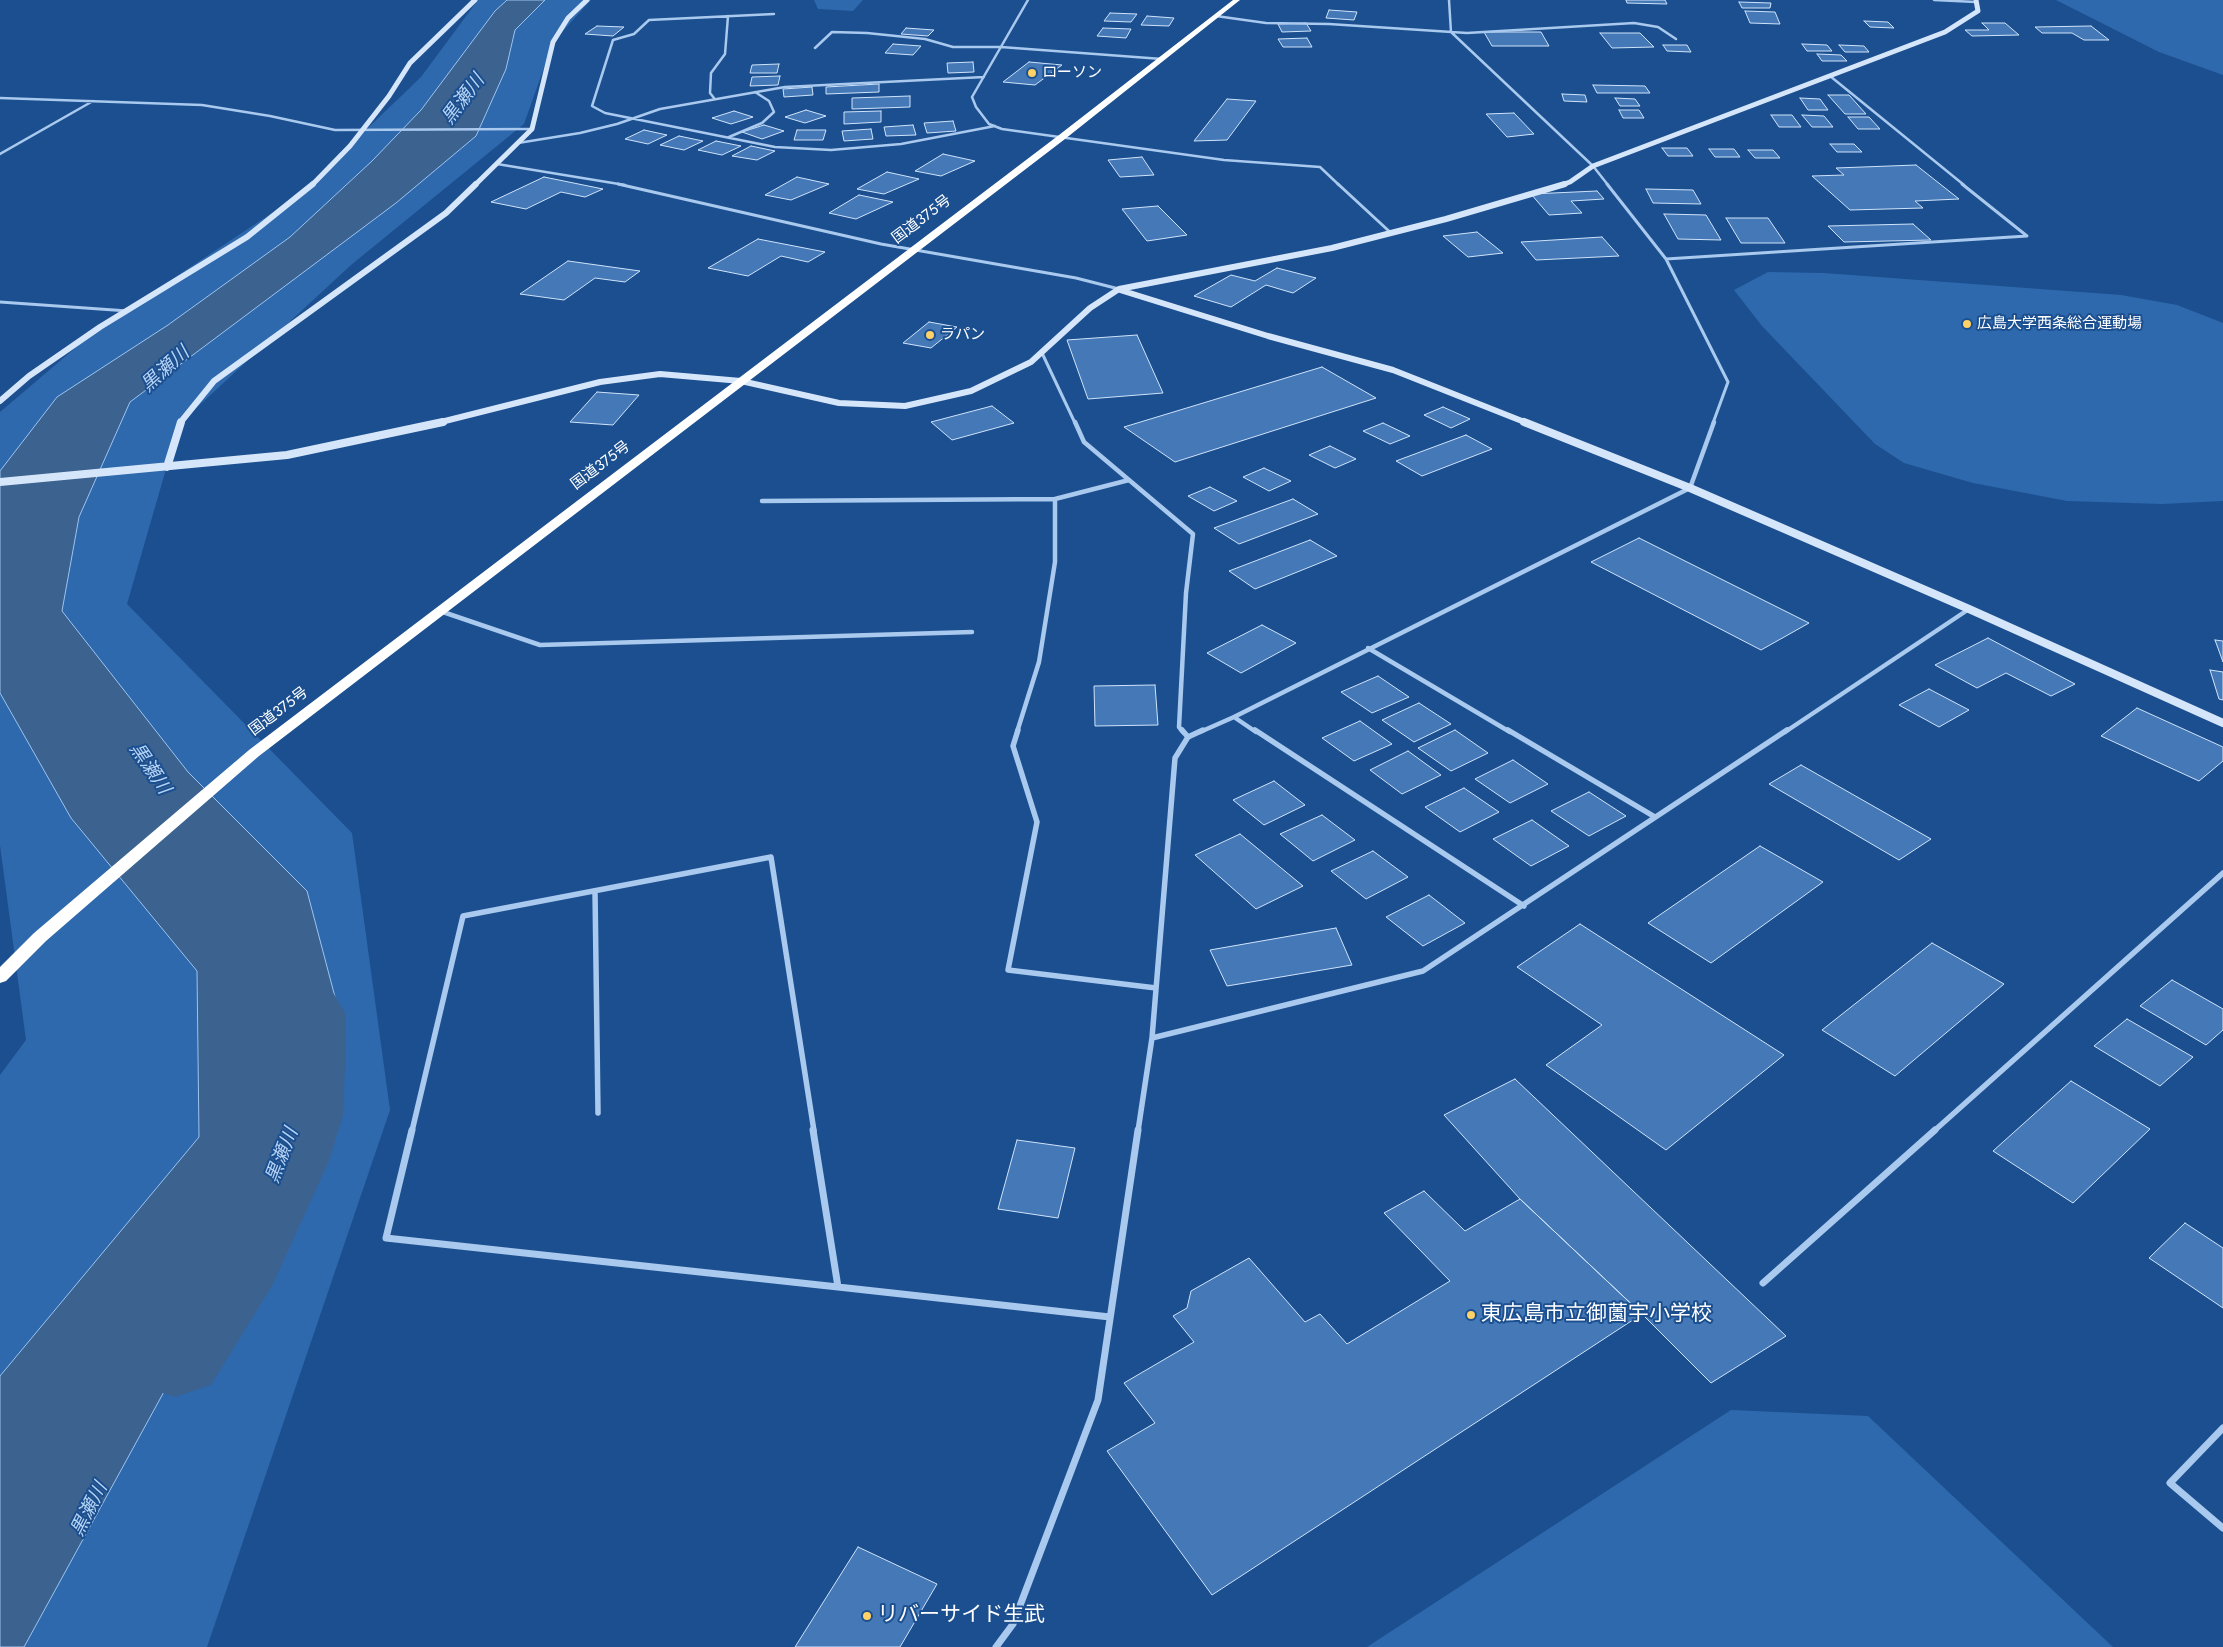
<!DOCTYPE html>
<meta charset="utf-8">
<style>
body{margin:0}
canvas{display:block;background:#1b4f8f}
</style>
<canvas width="2223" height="1647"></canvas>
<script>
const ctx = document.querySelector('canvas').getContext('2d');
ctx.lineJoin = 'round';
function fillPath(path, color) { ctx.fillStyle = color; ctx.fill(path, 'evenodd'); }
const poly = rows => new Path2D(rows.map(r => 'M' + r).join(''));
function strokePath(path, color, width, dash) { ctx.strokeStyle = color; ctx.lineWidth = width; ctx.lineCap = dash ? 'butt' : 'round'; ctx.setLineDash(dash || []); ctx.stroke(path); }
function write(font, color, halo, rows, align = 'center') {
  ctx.font = font + ' Jost,"Noto Sans JP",sans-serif'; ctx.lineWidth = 4; ctx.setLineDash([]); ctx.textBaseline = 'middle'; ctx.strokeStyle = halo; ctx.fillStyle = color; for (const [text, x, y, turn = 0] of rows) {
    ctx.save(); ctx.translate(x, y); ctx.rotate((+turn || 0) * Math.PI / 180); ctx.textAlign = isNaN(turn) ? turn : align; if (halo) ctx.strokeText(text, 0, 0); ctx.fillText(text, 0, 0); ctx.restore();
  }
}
fillPath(poly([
 [478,0,591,0,553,42,524,124,351,265,179,424,127,604,352,833,390,1110,207,1647,0,1647,0,1075,26,1040,0,845,0,412,100,327,296,197,421,77],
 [814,0,863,0,853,11,818,9],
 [2056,0,2223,0,2223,75,2159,52],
 [1768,272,1824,273,2121,295,2177,305,2223,323,2223,501,2162,504,2067,501,1973,483,1904,463,1875,444,1762,326,1734,290],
 [1731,1410,1868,1416,2113,1647,1367,1647]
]), '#2e69ad');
const water = poly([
 [507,0,545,0,515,30,506,69,476,136,396,203,130,402,79,517,62,611,188,772,307,891,335,997,245,1244,24,1647,0,1647,0,1376,199,1137,197,971,71,818,0,693,0,471,57,397,168,325,290,237,372,161,421,110,495,11,507,0]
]);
fillPath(water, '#3c6290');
strokePath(water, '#9cc4f0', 1);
fillPath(poly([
 [292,963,321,972,345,1013,346,1043,343,1115,329,1161,272,1286,211,1385,175,1397,139,1385,125,1354,139,1323,203,1231,239,1161,255,1115,262,1043,261,1013,251,992,263,972,292,963]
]), '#3c6290');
const building = poly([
 [1626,0,1665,0,1667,4,1627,3,1626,0],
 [1739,2,1771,3,1770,8,1742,8,1739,2],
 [1329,10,1357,12,1354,20,1326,18,1329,10],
 [1745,11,1775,12,1780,24,1750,23,1745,11],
 [1110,13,1137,14,1131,22,1104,21,1110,13],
 [1147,16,1174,18,1169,26,1141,25,1147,16],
 [1864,21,1888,22,1894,28,1870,27,1864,21],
 [1306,23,1311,31,1282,32,1278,24,1306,23],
 [1982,23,2005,23,2019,35,1972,36,1965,30,1989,30,1982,23],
 [597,26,624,27,613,36,585,34,597,26],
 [2091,26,2109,40,2084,40,2072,33,2042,33,2035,27,2091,26],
 [906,28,934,30,928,36,901,34,906,28],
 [1103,28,1131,29,1126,38,1097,36,1103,28],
 [1484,32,1541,32,1549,46,1492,46,1484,32],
 [1600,33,1640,33,1654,47,1612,48,1600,33],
 [1307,38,1312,47,1283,47,1278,39,1307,38],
 [893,44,921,46,913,55,885,53,893,44],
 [1802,44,1827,45,1832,51,1807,51,1802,44],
 [1663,45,1687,45,1691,52,1667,51,1663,45],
 [1839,45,1864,46,1869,52,1845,52,1839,45],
 [1817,54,1841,55,1847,61,1822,61,1817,54],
 [973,62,974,72,948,73,947,63,973,62],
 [1029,62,1062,65,1035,85,1003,82,1029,62],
 [779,64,777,73,750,73,752,65,779,64],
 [780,76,778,85,750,86,752,77,780,76],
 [879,84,879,92,826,94,826,87,879,84],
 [1593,85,1645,86,1650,93,1597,93,1593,85],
 [812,87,813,95,784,97,783,89,812,87],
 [1562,94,1585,95,1587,102,1564,101,1562,94],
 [1828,95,1849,95,1866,114,1845,114,1828,95],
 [910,96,910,107,852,109,852,98,910,96],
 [1615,98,1635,99,1640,106,1620,106,1615,98],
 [1800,98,1820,99,1828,110,1808,110,1800,98],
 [1227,99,1256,101,1227,140,1194,141,1227,99],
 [806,110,826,116,805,123,785,117,806,110],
 [1619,110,1639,110,1644,118,1623,118,1619,110],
 [734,111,753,117,731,124,712,118,734,111],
 [881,111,881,122,844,124,844,112,881,111],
 [1514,113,1534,134,1507,137,1486,114,1514,113],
 [1771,115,1792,115,1801,127,1779,127,1771,115],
 [1802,115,1824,116,1833,127,1812,127,1802,115],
 [1848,117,1869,117,1880,129,1858,129,1848,117],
 [953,121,956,131,927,133,924,123,953,121],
 [764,125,784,131,762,139,742,132,764,125],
 [913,125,916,135,886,136,884,127,913,125],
 [871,129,873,139,844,141,842,131,871,129],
 [644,130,667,135,648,144,625,139,644,130],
 [797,130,826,130,823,140,794,140,797,130],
 [679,136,703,141,684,150,660,145,679,136],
 [716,141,741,146,722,155,698,150,716,141],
 [1830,144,1854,144,1862,152,1837,152,1830,144],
 [751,146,775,151,757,160,732,156,751,146],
 [1662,148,1687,148,1693,156,1668,156,1662,148],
 [1709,149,1734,149,1740,157,1715,157,1709,149],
 [1748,150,1773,150,1780,158,1755,158,1748,150],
 [943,154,975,161,941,176,915,171,943,154],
 [1142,157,1154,175,1120,177,1108,160,1142,157],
 [1916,165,1959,199,1915,201,1923,208,1850,210,1812,176,1844,175,1836,168,1916,165],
 [887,172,919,179,884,194,857,189,887,172],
 [544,177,603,189,585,197,561,192,526,209,491,202,544,177],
 [797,177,829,184,791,200,765,195,797,177],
 [1646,189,1693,190,1701,204,1653,203,1646,189],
 [1597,191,1604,199,1571,201,1582,213,1549,215,1531,194,1597,191],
 [859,195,893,202,856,219,829,213,859,195],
 [1158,206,1187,235,1147,241,1122,209,1158,206],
 [1664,214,1706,215,1721,240,1678,239,1664,214],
 [1726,218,1768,218,1785,243,1741,243,1726,218],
 [1913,224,1931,240,1844,242,1828,226,1913,224],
 [1477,232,1503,253,1468,257,1443,236,1477,232],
 [1602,237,1619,256,1536,260,1521,242,1602,237],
 [758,239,825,252,808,262,781,256,748,276,708,268,758,239],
 [568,261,640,271,625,282,595,278,564,300,520,294,568,261],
 [1277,268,1316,278,1293,293,1266,285,1231,307,1194,296,1231,275,1255,281,1277,268],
 [929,322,957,327,931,348,903,343,929,322],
 [1137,335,1163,393,1088,399,1067,340,1137,335],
 [1322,367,1376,398,1175,462,1124,427,1322,367],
 [597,392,639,395,613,425,570,422,597,392],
 [992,406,1014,423,952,440,931,422,992,406],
 [1443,407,1470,419,1451,428,1424,415,1443,407],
 [1383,423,1410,436,1390,444,1363,431,1383,423],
 [1466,435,1492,449,1422,476,1396,461,1466,435],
 [1330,446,1356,459,1335,468,1309,455,1330,446],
 [1264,468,1291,481,1269,491,1243,477,1264,468],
 [1210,487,1237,501,1214,511,1188,496,1210,487],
 [1293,499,1318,514,1239,544,1214,528,1293,499],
 [1639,538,1809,623,1761,650,1591,562,1639,538],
 [1310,540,1337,556,1255,589,1229,571,1310,540],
 [1262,625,1296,643,1241,673,1207,653,1262,625],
 [1988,638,2075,684,2051,696,2006,673,1977,688,1935,665,1988,638],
 [2215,640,2223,641,2223,662,2215,640],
 [2210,670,2223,672,2223,700,2219,699,2210,670],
 [1378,676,1409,697,1372,713,1341,692,1378,676],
 [1155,685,1158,725,1095,726,1094,686,1155,685],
 [1929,689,1969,710,1939,727,1899,705,1929,689],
 [1419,703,1451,724,1414,742,1382,720,1419,703],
 [2137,708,2223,747,2223,761,2199,781,2101,736,2137,708],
 [1360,721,1392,744,1354,761,1322,738,1360,721],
 [1455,730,1488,753,1451,771,1418,748,1455,730],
 [1408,751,1441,775,1402,794,1370,770,1408,751],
 [1513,760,1548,784,1510,803,1475,779,1513,760],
 [1801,765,1931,839,1899,860,1769,784,1801,765],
 [1274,781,1305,805,1264,825,1233,800,1274,781],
 [1464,788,1499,812,1460,832,1425,807,1464,788],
 [1589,792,1626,816,1589,836,1551,811,1589,792],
 [1322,815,1355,840,1313,861,1280,834,1322,815],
 [1532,820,1569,846,1531,866,1493,839,1532,820],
 [1240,834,1303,886,1256,909,1195,855,1240,834],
 [1760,846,1823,882,1711,963,1648,923,1760,846],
 [1373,851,1408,877,1366,899,1331,871,1373,851],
 [1429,895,1465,923,1423,946,1386,917,1429,895],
 [1580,924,1784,1055,1666,1150,1546,1065,1602,1025,1517,967,1580,924],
 [1336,928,1352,965,1227,986,1210,950,1336,928],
 [1932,943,2004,984,1895,1076,1822,1030,1932,943],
 [2172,980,2223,1009,2223,1030,2206,1045,2140,1006,2172,980],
 [2127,1019,2193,1057,2160,1086,2094,1046,2127,1019],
 [1515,1079,1786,1336,1711,1383,1642,1314,1520,1199,1444,1115,1515,1079],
 [2071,1081,2150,1129,2073,1203,1993,1151,2071,1081],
 [1017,1140,1075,1148,1058,1218,998,1209,1017,1140],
 [1424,1191,1465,1231,1520,1199,1642,1314,1212,1595,1107,1451,1155,1423,1124,1383,1194,1342,1173,1316,1187,1308,1191,1291,1249,1258,1305,1322,1320,1314,1347,1344,1450,1281,1384,1213,1424,1191],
 [2185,1223,2223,1248,2223,1308,2149,1258,2185,1223],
 [858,1547,937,1584,900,1647,795,1647,858,1547]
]);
fillPath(building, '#4478b7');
strokePath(building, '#cfe3fa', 1);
strokePath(poly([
 [1028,0,972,97,976,107,989,124,1002,129,1224,160,1320,167,1339,185],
 [1449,0,1451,32,1593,166,1608,185],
 [1934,0,1976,2],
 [774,14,649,20,634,34,613,40,592,106,605,113,775,147,831,150,901,144,995,126],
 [1216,16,1266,23,1329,24,1467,33,1634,23,1658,27,1676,39],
 [815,48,832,32,867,33,925,39,953,47,1001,47,1162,59],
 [1830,76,1964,185],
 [0,98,202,105,270,116,335,130,532,129],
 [714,98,710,93,711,73,725,54,728,16],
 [729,137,762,123,774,112,769,101,755,92],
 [518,143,580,133,617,124,660,109,785,87,984,77],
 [0,154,93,101],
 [497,164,625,185]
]), '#a9c9ee', 2.5);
strokePath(poly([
 [618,184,881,244,1076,278,1119,289],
 [1338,184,1391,233],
 [1607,184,1666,259,1728,382,1713,423],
 [1666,259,2027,236,1962,184],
 [0,302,128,311],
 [1042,353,1075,423]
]), '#a9c9ee', 3);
strokePath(poly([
 [1075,422,1084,442,1193,534,1186,593,1179,727,1183,732],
 [762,501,1055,499],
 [440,611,540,645,972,632],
 [1368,648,1510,732],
 [1234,717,1256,732],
 [1017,732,1039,662,1055,562,1055,499,1129,480],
 [1200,732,1234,717,1690,488,1714,422],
 [1785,732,1969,609]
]), '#a9c9ee', 4.5);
strokePath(poly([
 [1018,730,1013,746,1037,822,1008,970,1156,988],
 [1182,730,1188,737],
 [1255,730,1524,906],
 [1508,730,1655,817],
 [595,891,598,1113],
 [1152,1038,1423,971,1787,730],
 [412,1131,463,916,771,857,814,1131],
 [1138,1131,1152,1038,1175,758,1188,737,1203,730],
 [1934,1131,2223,873]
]), '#a9c9ee', 5.5);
strokePath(poly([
 [412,1130,386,1238,838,1287],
 [813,1130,838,1287],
 [1763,1283,1935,1130],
 [838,1287,1110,1317],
 [2223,1428,2170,1483,2223,1528],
 [996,1647,1013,1624,1098,1400,1138,1130]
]), '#a9c9ee', 7);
strokePath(poly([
 [312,185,350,146,389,96,410,63,475,0],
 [475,185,532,129,553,42,568,18,587,0],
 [1561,185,1570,182,1593,166,1945,32,1978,11,1976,0]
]), '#d6e6fa', 5);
strokePath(poly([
 [1120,290,1268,336,1393,370,1527,423],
 [0,401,29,376,100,327,247,237,313,184],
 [180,423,214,381,446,213,476,184],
 [437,423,600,382,660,374,741,381,839,403,905,406,971,391,1031,362,1090,308,1119,289,1332,248,1446,219,1565,184]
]), '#d6e6fa', 6);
strokePath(poly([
 [1524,422,1690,488,1969,609,2223,723],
 [167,467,181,422],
 [0,482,287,455,443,422]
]), '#d6e6fa', 8);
fillPath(poly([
 [1233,0,1240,0,1065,139,259,756,46,941,6,981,0,983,0,967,34,933,249,750,1059,135,1233,0]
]), '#fff');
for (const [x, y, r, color] of [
 [1032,73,5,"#ffd166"],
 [1967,324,5,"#ffd166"],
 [930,335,5,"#ffd166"],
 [1471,1315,5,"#ffd166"],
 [867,1616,5,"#ffd166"]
]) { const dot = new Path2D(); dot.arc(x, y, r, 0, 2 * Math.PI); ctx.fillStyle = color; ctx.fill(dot); strokePath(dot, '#1b4f8f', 2); }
write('15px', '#fff', '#1b4f8f', [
 ["ローソン",1042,73],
 ["広島大学西条総合運動場",1977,324],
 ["ラパン",940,335]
], 'left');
write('15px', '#fff', '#1b4f8f', [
 ["国道375号",922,220,-37],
 ["国道375号",601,466,-37],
 ["国道375号",279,712,-37]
]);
write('italic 19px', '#b5d3f5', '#1b4f8f', [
 ["黒瀬川",464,100,-53],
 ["黒瀬川",166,370,-42],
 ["黒瀬川",149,769,56],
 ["黒瀬川",283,1156,-69],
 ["黒瀬川",90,1510,-63]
]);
write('21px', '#fff', '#1b4f8f', [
 ["東広島市立御薗宇小学校",1481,1315],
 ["リバーサイド生武",877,1616]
], 'left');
</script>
